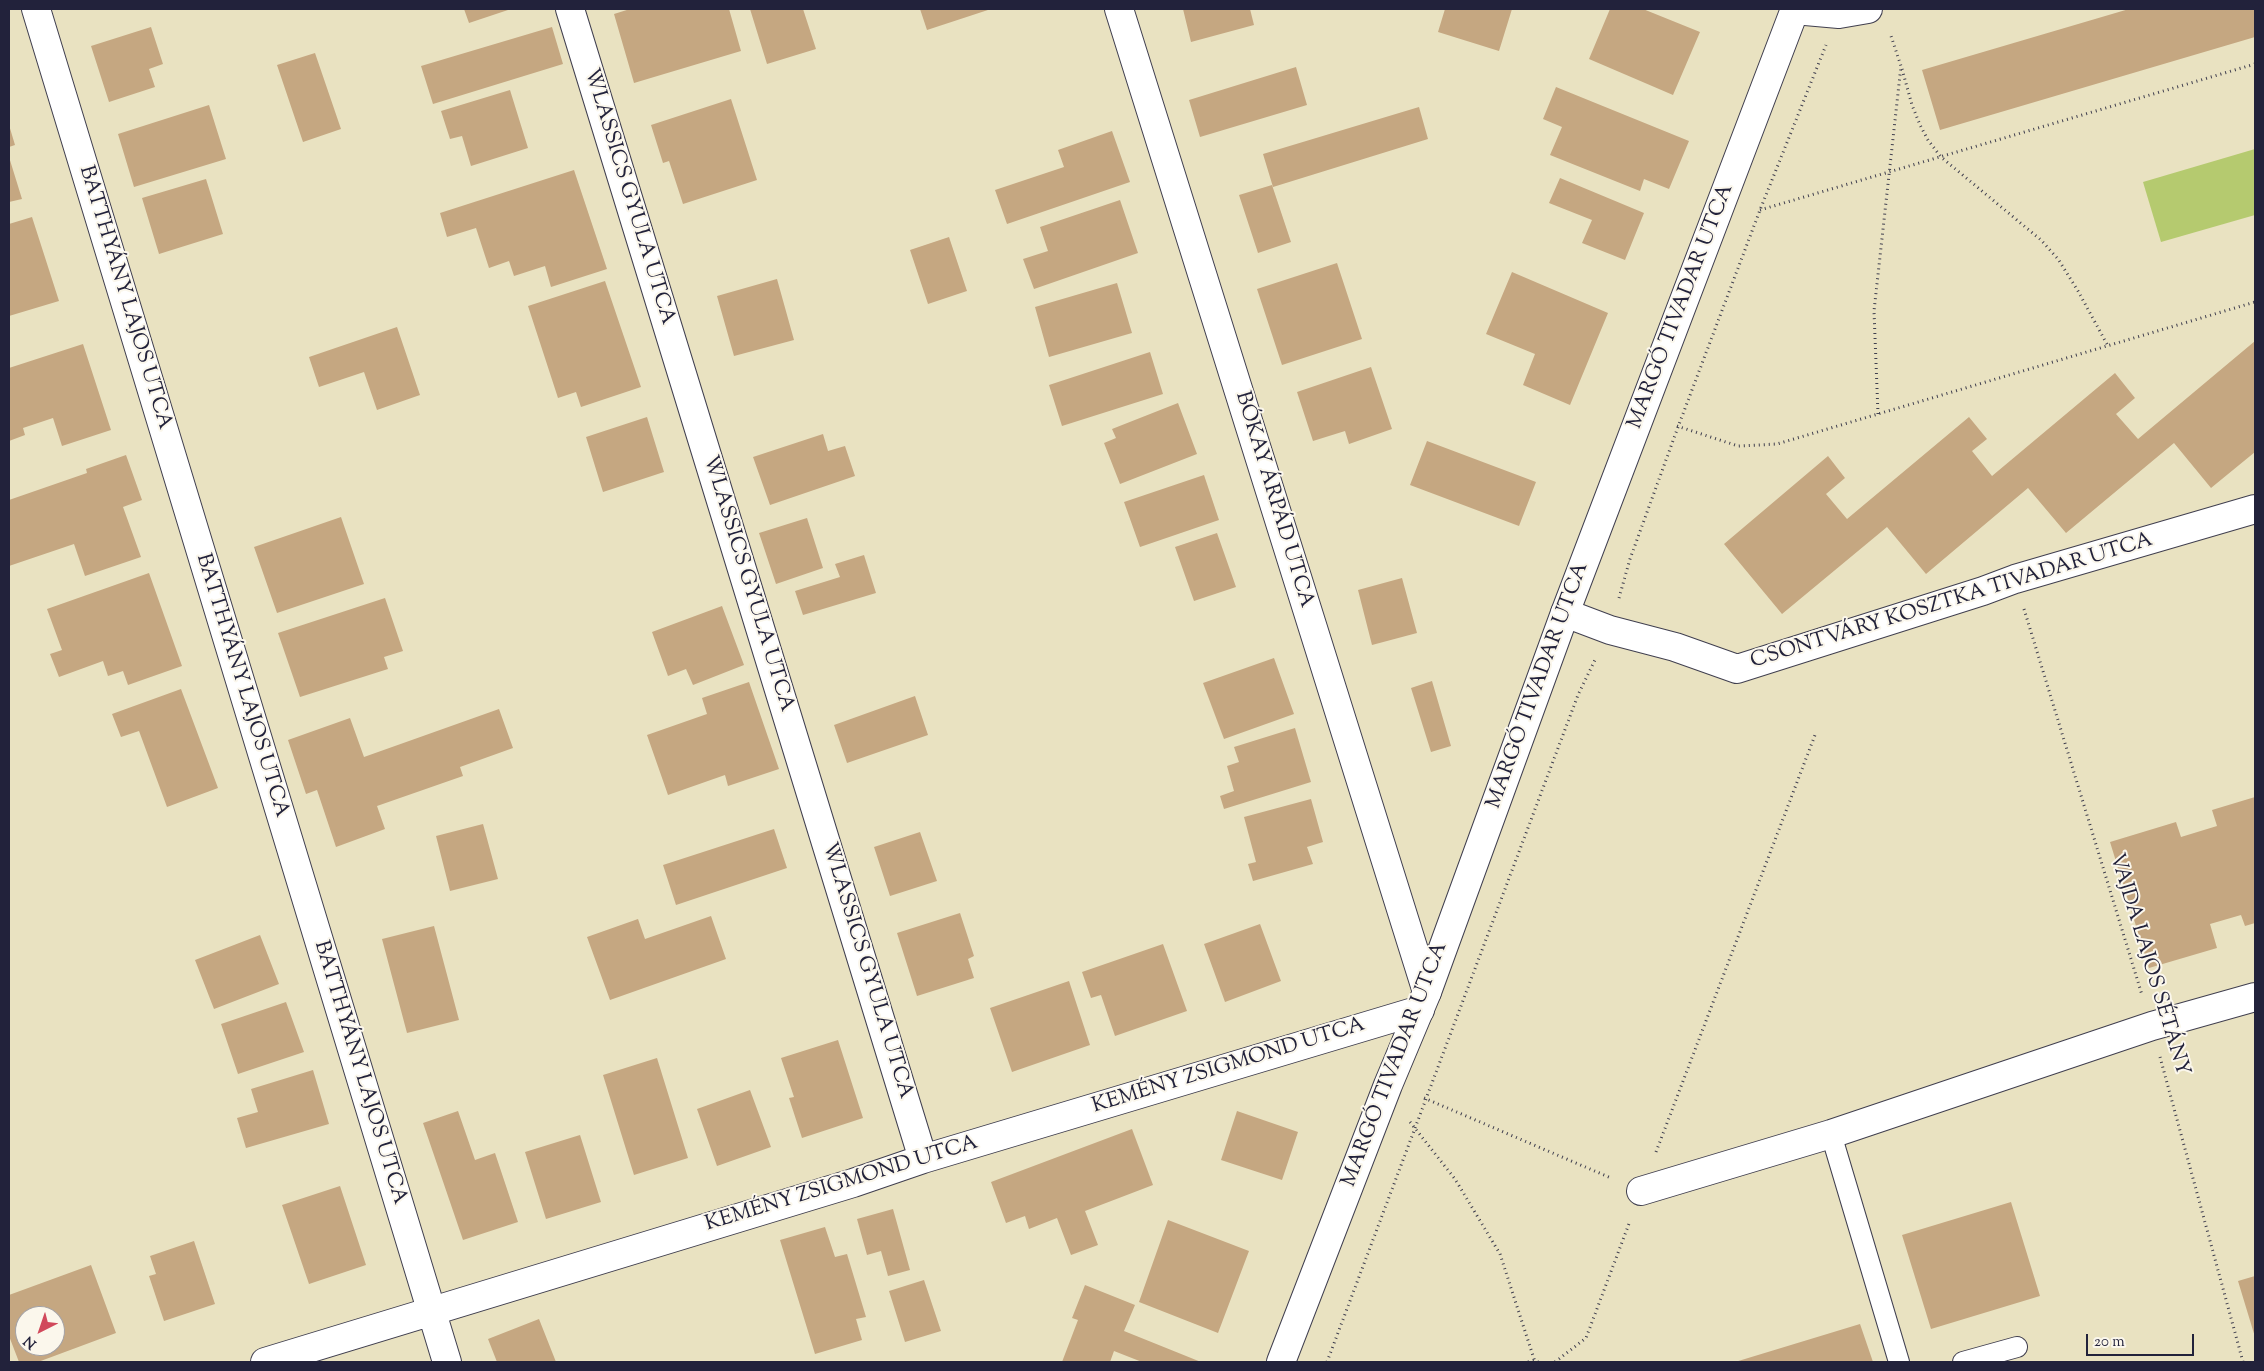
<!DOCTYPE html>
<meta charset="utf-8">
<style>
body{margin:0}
#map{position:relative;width:2264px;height:1371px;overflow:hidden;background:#e9e2c1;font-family:"Sorts Mill Goudy",serif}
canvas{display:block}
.frame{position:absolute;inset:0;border:10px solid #22223b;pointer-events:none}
.north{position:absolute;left:15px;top:1306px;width:50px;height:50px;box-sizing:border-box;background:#fbf7ec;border:1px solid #a4a2a5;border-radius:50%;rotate:221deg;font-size:14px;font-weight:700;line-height:20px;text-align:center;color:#22223b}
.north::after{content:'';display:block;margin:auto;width:18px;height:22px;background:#d1495b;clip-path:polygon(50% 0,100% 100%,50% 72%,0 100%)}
.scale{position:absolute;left:2086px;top:1334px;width:108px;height:22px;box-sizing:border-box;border:2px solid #22223b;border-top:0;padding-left:6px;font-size:15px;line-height:18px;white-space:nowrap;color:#22223b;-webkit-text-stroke:4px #fbf7ec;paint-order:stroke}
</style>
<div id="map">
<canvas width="2264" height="1371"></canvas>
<div class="frame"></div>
<div class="north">N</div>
<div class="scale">20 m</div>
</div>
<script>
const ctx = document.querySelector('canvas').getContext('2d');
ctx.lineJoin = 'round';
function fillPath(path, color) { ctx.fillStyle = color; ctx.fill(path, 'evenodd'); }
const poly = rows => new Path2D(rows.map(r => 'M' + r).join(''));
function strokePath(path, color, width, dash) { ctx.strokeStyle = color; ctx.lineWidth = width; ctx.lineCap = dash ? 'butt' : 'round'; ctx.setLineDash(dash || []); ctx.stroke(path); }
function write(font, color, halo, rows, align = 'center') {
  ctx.font = font + ' "Sorts Mill Goudy",serif'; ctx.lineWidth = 4; ctx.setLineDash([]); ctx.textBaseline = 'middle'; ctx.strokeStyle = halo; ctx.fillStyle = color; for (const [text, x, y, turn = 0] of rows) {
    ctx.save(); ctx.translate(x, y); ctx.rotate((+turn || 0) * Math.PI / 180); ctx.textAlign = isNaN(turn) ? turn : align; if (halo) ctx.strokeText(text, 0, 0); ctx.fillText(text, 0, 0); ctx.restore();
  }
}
fillPath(poly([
 [2255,149,2255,215,2161,242,2143,182]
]), '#b5ca6f');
fillPath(poly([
 [464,9,511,9,469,23],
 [630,9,729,9,741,51,634,83,614,14],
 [750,9,803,9,816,49,767,64],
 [920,9,991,9,927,30],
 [1183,9,1250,9,1254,25,1191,42],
 [1445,9,1512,9,1499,51,1438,32],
 [1610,9,1643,9,1700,32,1673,95,1589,59],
 [2129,9,2255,9,2255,37,1940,130,1922,70],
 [151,27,163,64,149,69,155,87,109,102,91,46],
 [552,27,563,64,433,104,421,66],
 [315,53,341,129,303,142,277,65],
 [1296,67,1307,105,1200,137,1189,100],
 [1556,87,1689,141,1669,189,1644,179,1640,191,1550,155,1562,127,1543,119],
 [510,90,528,148,471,166,462,136,450,139,441,111],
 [731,99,757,180,683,204,669,161,663,163,651,125],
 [209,105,226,159,134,187,118,134],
 [1419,107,1428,139,1273,187,1263,154],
 [9,125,15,145,9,147],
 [1112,131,1130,182,1007,224,995,190,1064,167,1058,150],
 [9,157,22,199,9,202],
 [574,170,607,269,551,287,545,266,514,276,509,261,489,268,476,228,447,237,440,213],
 [1560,178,1644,213,1625,260,1582,243,1592,220,1549,203],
 [206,179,223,234,159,254,142,198],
 [1272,185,1291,242,1258,253,1239,195],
 [1120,200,1138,253,1034,289,1023,259,1048,251,1040,227],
 [32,217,59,301,9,316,9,224],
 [949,237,967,291,928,304,910,250],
 [1337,263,1362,339,1282,365,1257,289],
 [1512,272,1608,313,1570,405,1523,385,1535,354,1486,334],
 [777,279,794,340,734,356,717,296],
 [605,281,641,387,581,407,576,392,558,398,528,306],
 [1117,283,1132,333,1049,357,1035,307],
 [397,327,420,395,377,410,364,372,319,387,309,357],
 [2255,341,2255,452,2211,488,2174,443,2066,533,2028,488,1926,574,1887,527,1782,614,1724,544,1828,456,1845,478,1826,494,1847,519,1969,417,1987,439,1972,451,1992,476,2115,373,2135,398,2116,414,2138,439],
 [83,344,111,430,62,446,53,418,23,428,25,435,9,441,9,368],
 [1150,352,1163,394,1062,426,1049,385],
 [1371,367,1392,429,1349,444,1345,431,1313,441,1297,392],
 [1178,403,1197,454,1120,484,1104,443,1116,438,1112,429],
 [647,417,664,472,603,492,586,437],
 [823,434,828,451,845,446,855,476,770,505,753,457],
 [1427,441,1536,482,1519,526,1410,485],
 [126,455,142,500,123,507,141,557,85,576,74,544,9,566,9,500,87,473,86,469],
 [1204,475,1219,520,1140,547,1124,502],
 [341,517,364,584,277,613,254,547],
 [807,518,823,568,776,584,759,533],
 [1217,533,1236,587,1194,601,1175,547],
 [864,555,876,593,803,615,795,591,840,577,835,564],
 [149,573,182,666,128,685,123,671,108,676,103,661,59,677,50,654,62,650,47,609],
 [1402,578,1417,633,1372,645,1358,590],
 [385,598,403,651,384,657,388,669,300,697,278,633],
 [722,606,744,665,693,685,686,669,668,676,652,632],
 [1274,658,1294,714,1224,739,1203,683],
 [1432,681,1451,746,1431,752,1411,688],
 [749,682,779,769,728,786,725,775,668,795,647,735,707,714,702,698],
 [181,689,218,788,167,807,139,731,121,737,112,714],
 [915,696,928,735,847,763,834,725],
 [499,709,513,748,460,767,463,776,377,806,385,829,336,847,317,790,306,794,288,740,350,718,364,757],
 [1295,728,1311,782,1224,809,1220,796,1234,791,1227,766,1239,762,1234,747],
 [2255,797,2255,923,2245,926,2241,915,2210,924,2217,948,2149,968,2110,842,2176,822,2181,837,2217,826,2212,810],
 [1311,799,1323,842,1307,847,1313,864,1253,881,1248,864,1256,862,1244,817],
 [483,824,498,879,450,891,436,836],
 [774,829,787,868,676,905,663,865],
 [920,832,937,881,890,896,874,847],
 [960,913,974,956,968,959,974,978,917,996,897,933],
 [711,916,726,959,610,1000,587,937,638,919,645,939],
 [1260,924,1281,981,1225,1002,1204,944],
 [434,926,459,1020,407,1033,382,939],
 [260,935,279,984,214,1009,195,960],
 [1163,944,1187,1011,1115,1036,1101,995,1091,998,1082,972],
 [1069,981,1090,1045,1012,1072,990,1008],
 [286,1002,304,1052,238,1074,221,1024],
 [838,1040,863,1118,802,1138,789,1098,794,1097,781,1058],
 [657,1058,688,1158,634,1175,603,1075],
 [313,1070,329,1124,246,1148,237,1118,258,1112,251,1089],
 [750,1090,771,1147,717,1166,697,1109],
 [458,1111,475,1160,495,1153,518,1222,463,1240,423,1123],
 [1237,1111,1298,1132,1282,1180,1221,1160],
 [1132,1129,1153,1185,1085,1211,1098,1245,1071,1255,1057,1218,1029,1229,1025,1216,1006,1223,991,1182],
 [580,1135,601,1202,546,1219,525,1152],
 [340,1186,366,1265,309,1284,282,1205],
 [2011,1202,2040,1296,1931,1329,1902,1235],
 [893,1209,910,1270,888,1276,881,1251,867,1255,857,1219],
 [1168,1220,1249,1251,1218,1333,1139,1302],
 [825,1227,835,1257,847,1254,866,1317,856,1319,862,1340,815,1354,780,1240],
 [194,1241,215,1304,164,1321,149,1276,156,1274,150,1256],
 [91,1265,116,1333,38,1362,19,1362,9,1336,9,1295],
 [25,1316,55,1316,55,1346,25,1346],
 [2255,1276,2255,1337,2238,1281],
 [924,1280,941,1331,905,1342,889,1291],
 [1085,1285,1135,1305,1124,1331,1201,1362,1142,1362,1114,1351,1110,1362,1062,1362,1078,1320,1072,1318],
 [539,1319,556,1362,497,1362,488,1339],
 [1860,1324,1873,1362,1735,1362]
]), '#c5a781');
const service = poly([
 [1831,1134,1899,1362],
 [1963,1362,2017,1347]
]);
const pedestrian = poly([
 [1641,1191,1831,1134,2152,1026,2255,997]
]);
const minor = poly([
 [36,9,447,1362],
 [570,9,923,1159],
 [1119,9,1427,992],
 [1794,10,1839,14,1868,9],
 [1565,613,1610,630,1675,647,1737,669,1983,591,2015,579,2255,509],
 [265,1362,853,1183,923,1159,1420,1010]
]);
const tertiary = poly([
 [1281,1362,1388,1085,1427,992,1565,613,1795,9]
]);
strokePath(service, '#403f4f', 22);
strokePath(pedestrian, '#403f4f', 30);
strokePath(minor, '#403f4f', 30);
strokePath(tertiary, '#403f4f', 30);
strokePath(poly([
 [1902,69,1912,105,1920,125,1928,140,1941,157,2041,240,2058,259,2078,291,2108,346],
 [1760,210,2255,64],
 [1878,414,1874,311,1901,66,1890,33],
 [1677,426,1738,446,1777,444,2255,302],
 [1619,598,1630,559,1678,427,1760,210,1826,45],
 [2024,609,2142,995],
 [2160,1057,2243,1362],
 [1424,1098,1611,1178],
 [1410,1122,1455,1179,1500,1254,1535,1362],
 [1656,1152,1815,735],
 [1327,1362,1578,695,1595,660],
 [1528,1362,1535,1360,1538,1362],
 [1555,1362,1586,1338,1630,1221]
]), '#403f4f', 3, [1, 4]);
strokePath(service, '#fff', 20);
strokePath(pedestrian, '#fff', 28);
strokePath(minor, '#fff', 28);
strokePath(tertiary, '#fff', 28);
write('21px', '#22223b', '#fbf7ec', [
 ["WLASSICS GYULA UTCA",628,197,73],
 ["BATTHYÁNY LAJOS UTCA",124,298,73],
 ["MARGÓ TIVADAR UTCA",1682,307,-69],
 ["BÓKAY ÁRPÁD UTCA",1273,500,73],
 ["WLASSICS GYULA UTCA",747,584,73],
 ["CSONTVÁRY KOSZTKA TIVADAR UTCA",1952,602,-17],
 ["BATTHYÁNY LAJOS UTCA",241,686,73],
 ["MARGÓ TIVADAR UTCA",1539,686,-70],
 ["VAJDA LAJOS SÉTÁNY",2148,965,73],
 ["WLASSICS GYULA UTCA",866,971,73],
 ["MARGÓ TIVADAR UTCA",1396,1065,-69],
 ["KEMÉNY ZSIGMOND UTCA",1229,1067,-17],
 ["BATTHYÁNY LAJOS UTCA",359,1073,73],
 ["KEMÉNY ZSIGMOND UTCA",842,1185,-17]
]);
</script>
